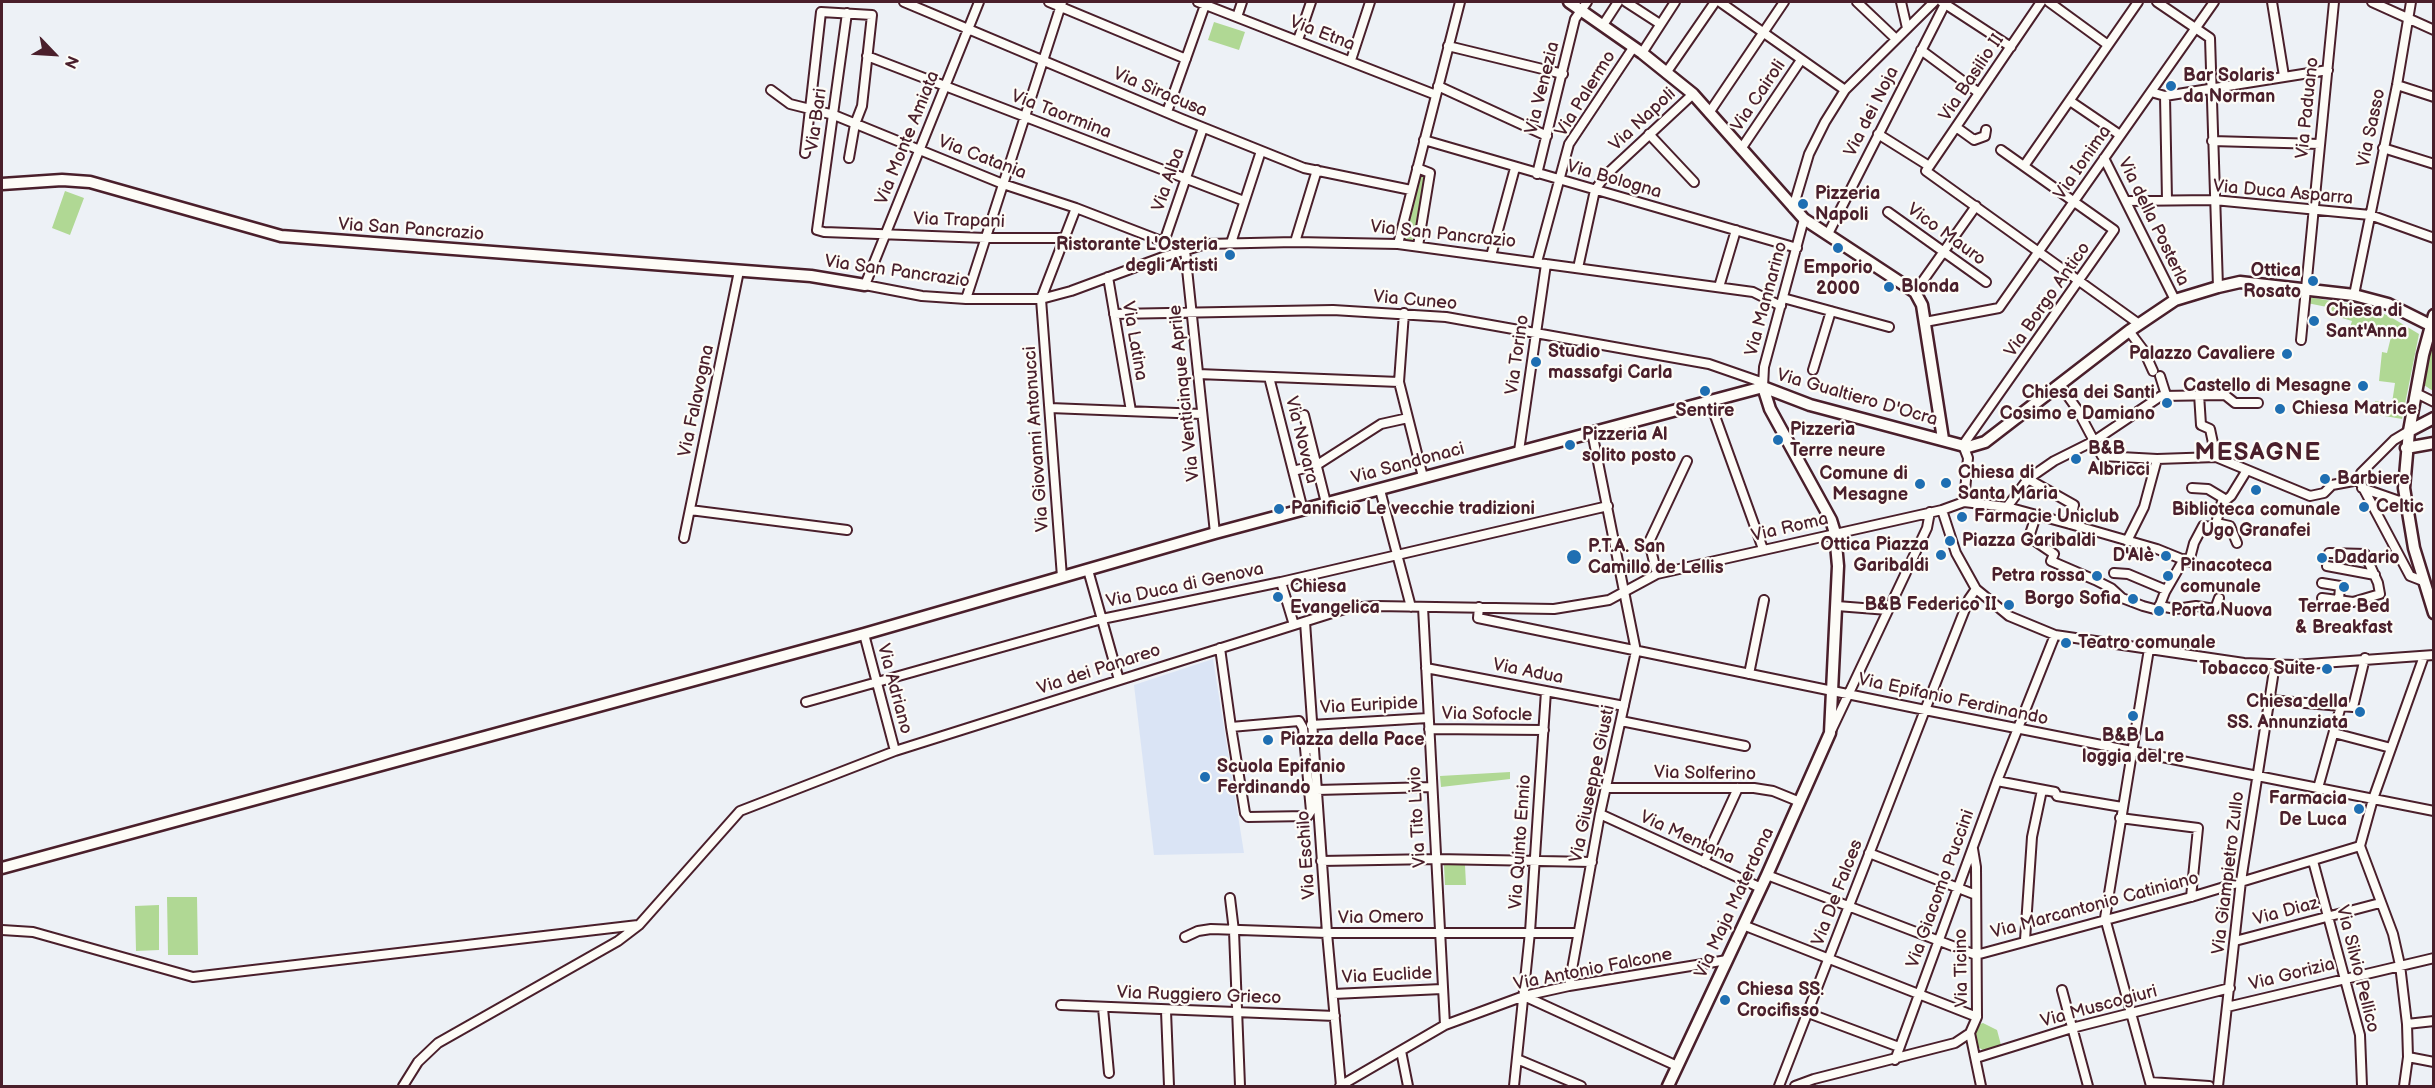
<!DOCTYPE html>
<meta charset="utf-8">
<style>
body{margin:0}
#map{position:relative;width:2435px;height:1088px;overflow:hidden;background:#edf1f6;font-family:"Balsamiq Sans",sans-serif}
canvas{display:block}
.frame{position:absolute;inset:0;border:3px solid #4a1f2b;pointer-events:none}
.north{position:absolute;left:24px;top:24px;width:60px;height:60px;-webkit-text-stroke:4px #fdfcf7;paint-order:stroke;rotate:115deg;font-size:16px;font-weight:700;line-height:24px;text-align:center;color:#4a1f2b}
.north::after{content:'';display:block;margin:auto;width:21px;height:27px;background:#4a1f2b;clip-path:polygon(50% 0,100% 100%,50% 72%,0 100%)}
</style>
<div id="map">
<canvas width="2435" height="1088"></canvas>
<div class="frame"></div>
<div class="north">N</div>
</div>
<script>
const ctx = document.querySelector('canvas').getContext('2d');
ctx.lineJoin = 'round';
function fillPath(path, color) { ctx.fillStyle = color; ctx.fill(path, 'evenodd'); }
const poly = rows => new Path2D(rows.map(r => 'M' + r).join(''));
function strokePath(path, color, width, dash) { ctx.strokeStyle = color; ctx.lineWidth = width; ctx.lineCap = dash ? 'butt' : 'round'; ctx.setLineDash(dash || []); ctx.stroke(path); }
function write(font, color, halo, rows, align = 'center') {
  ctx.font = font + ' "Balsamiq Sans",sans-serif'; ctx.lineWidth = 4.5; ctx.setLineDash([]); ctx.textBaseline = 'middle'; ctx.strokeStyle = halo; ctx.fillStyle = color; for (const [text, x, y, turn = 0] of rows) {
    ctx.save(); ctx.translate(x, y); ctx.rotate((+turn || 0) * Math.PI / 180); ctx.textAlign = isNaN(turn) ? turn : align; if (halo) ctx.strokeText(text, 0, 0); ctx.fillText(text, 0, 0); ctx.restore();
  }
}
fillPath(poly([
 [1213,659,1244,853,1154,855,1134,685]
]), '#dae4f5');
fillPath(poly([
 [1214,22,1245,32,1239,50,1208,40],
 [1421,173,1426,175,1416,239,1411,240,1404,238],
 [65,191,84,198,70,235,52,228],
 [2308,297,2367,307,2389,316,2419,334,2402,419,2373,414,2375,401,2392,403,2395,383,2379,381,2382,352,2387,353,2392,333,2383,330,2379,336,2350,327,2352,321,2326,313,2327,307,2307,303],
 [2433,338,2434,391,2433,391,2424,385],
 [1510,772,1510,779,1441,787,1440,776],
 [1444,865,1465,865,1466,885,1445,885],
 [167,897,197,897,198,955,168,955],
 [159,905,159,950,136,951,135,906],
 [1983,1023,1997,1030,2001,1045,1983,1050,1976,1046,1974,1036,1980,1024]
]), '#b0d894');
const minor = poly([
 [904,2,1182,119,1304,168,1411,190],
 [979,2,865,285,922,296,966,299,1041,299,1071,291,1163,257,1206,244,1295,242,1398,244,1753,292,1781,306],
 [1049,2,1186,59],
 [1198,2,1436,95],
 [1626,2,1660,24],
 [1720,2,1845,90],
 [1857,2,1896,39],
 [1901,2,1907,28],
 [1942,2,2011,47],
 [2041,2,1926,171,2139,324],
 [2049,2,2108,45],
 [2157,2,2210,38,2218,287],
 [2272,2,2284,76],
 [2372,2,2434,30],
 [847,13,817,230,824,232,986,238,1064,238],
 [1237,17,1242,2],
 [1603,25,1618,2],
 [1298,40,1311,2],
 [1448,46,1563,74],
 [1921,50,1979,93],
 [1642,53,1675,2],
 [867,56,1244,201],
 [1351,60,1370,2],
 [1666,73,1715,2],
 [2397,85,2434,97],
 [1438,86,1547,136],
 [771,90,790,104,834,115,1003,184,1076,208,1185,250,1215,533],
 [2151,92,2165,96,2328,70],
 [2165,96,2167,200],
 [2070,101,2120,135],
 [1167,112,1205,5],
 [1709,113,1784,2],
 [1956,127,1974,140,1985,136,1986,130],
 [1649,134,1694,182],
 [1878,134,1929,166],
 [1424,140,1797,248],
 [2212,141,2320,144],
 [2383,148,2434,164],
 [1741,149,1801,60],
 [805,153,821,12,872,15,862,106,855,124,849,158],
 [2104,158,2175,300],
 [2024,166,2138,2],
 [1417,168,1430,173,1418,246],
 [1537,174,1575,19,1587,2],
 [2126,201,2214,200,2370,215,2434,238],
 [1793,208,1809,154,1825,122,1845,90,1934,2],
 [1888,212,1986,282],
 [1828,234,1945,4],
 [1164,242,1203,128],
 [1295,242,1317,170],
 [1231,243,1261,151],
 [1398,244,1460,2],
 [1491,256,1515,168],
 [1537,262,1569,144,1633,48],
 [1578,268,1595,190,1606,175,1693,94],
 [1108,277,1131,411],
 [1719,287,1736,230],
 [1915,292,1976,206],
 [2354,295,2397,85,2411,2],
 [1783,298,1889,327],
 [966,299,1062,2],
 [1404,313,1399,382,1423,477],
 [1114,314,1333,310,1446,317,1709,364,1758,381,1763,387],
 [1925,322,1999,308,2214,2],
 [2129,331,2144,351,2153,371],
 [2301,340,2334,2],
 [1813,370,1831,311],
 [1198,374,1399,382],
 [2160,376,2166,395],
 [1269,377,1303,510],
 [2060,385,2077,409,2102,456,2157,459,2216,457,2310,496,2324,493,2332,485,2359,480],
 [1763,387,1764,367,1804,219],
 [2416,393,2434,402],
 [2199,394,2201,425,2210,429,2216,457],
 [1710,402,1763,549],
 [1050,408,1202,414],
 [1304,415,1326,503],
 [2409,431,2394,440,2361,473,2359,480,2410,576,2423,581],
 [1519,451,1546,264],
 [1293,471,1317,465,1381,424,1408,418],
 [2028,479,2074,505,2070,524],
 [2192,488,2208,489,2223,498],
 [2362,488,2405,503],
 [1380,490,1411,607],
 [1964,502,1968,458,1963,445,2114,230,2001,150],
 [2007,507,2028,479,2054,461,2094,441,2161,396,2225,395,2235,403,2258,403],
 [690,510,847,530],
 [1942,510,1956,553,1976,589,2009,616,2055,635,2244,663,2294,665,2434,655],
 [2036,516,2029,537,2054,554,2051,561,2095,580,2111,588,2122,598,2143,606,2158,610,2165,592,2184,559],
 [2215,527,2221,524,2230,526,2237,543],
 [684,538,739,271],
 [2127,541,2144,507,2157,459],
 [2327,566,2375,575],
 [1088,570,1119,680],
 [2114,573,2128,574,2166,590],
 [1657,574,1649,542,1687,461],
 [1062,577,1041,299,1076,208],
 [1281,582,1294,625],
 [2322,583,2340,586,2339,600],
 [2322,598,2353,602,2380,594,2378,583,2365,554,2329,553],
 [1837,606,1888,610],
 [2159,606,2176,609,2196,606,2215,609,2219,598],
 [1423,607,1445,1025],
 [1479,607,1478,618,1925,710,2434,811],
 [1305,622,1327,933,1341,1086],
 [864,634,895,751],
 [1220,648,1231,727,1299,721,1303,728,1305,748,1310,749],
 [2149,649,2105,918,2151,1086],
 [1426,668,1624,706],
 [1749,674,1764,600],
 [2270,700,2353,707,2365,658],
 [806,702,1102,619,1281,582,1608,506],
 [1621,721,1745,746],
 [1311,725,1428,718],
 [1231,727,1245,813,1248,817,1308,816,1311,811,1305,748],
 [1429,729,1544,730],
 [1832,729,1927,528,1930,512],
 [2334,733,2391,748],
 [1997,781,2055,792,2057,796,2122,807],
 [1607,788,1754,788,1773,791,1800,802],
 [2318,788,2341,706],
 [1317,790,1432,787],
 [1600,814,1761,888],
 [2120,818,2198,828,2191,897],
 [2360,846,2393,934,2400,965,2407,1024,2408,1057,2404,1086],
 [2360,846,2373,799,2424,656],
 [1973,849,1976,867,1977,1017,1970,1033,1981,1086],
 [1869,853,1976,895],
 [1321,861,1436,859,1592,862],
 [2313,861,2360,1035,2362,1086],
 [1704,862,1738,788],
 [1767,875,1976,955],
 [1230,898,1234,931,1240,1086],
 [1743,925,1977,1017],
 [2,930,33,932,193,977,638,925],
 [1185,937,1198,931,1211,929,1327,933,1578,933],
 [2025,940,2032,837,2042,790],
 [2235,941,2380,903],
 [1976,955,2191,897,2360,846],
 [1569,986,1600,814,1636,651,1592,432],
 [2062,990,2088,1086],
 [1333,994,1442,989],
 [1524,996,1677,1066],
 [1061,1005,1335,1016],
 [2227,1007,2434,958],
 [1103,1008,1109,1073],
 [1166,1011,1169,1086],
 [1808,1013,1899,1047],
 [2407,1024,2434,1021],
 [1401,1051,1408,1086],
 [2408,1057,2434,1062],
 [1976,1058,2072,1028,2230,988],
 [1517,1059,1581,1086],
 [1895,1060,1997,781,2055,635],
 [2150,1082,2209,1086],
 [403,1086,418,1062,438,1043,618,941,639,925,740,811,895,751,1348,608,1376,606,1554,609,1609,600,1657,574,1942,510,1964,502,2007,507,2070,524,2157,549,2189,562,2194,543,2203,526,2215,527,2223,498,2226,500,2231,496,2247,470],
 [1340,1086,1445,1025,1524,996,1569,986,1727,960],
 [1514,1086,1530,932,1546,691],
 [1779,1086,1925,710,1969,599,1976,589],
 [1795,1086,1814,1079,1955,1043,1970,1033],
 [2218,1086,2241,881,2275,664]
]);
const secondary = poly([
 [1569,2,1642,53,1693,94,1804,219,1915,292,1922,305,1943,439],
 [2,184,62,180,90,182,281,236,811,276,865,285],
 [2434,315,2423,355,2409,431,2404,488,2414,548,2434,613],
 [1763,387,1810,405,1968,447,1985,442,2129,331,2175,300,2218,287,2240,282,2354,295,2388,304,2430,325],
 [2409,431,2434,418],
 [2406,448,2434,443],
 [2,868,864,634,1215,533,1763,387],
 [1668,1086,1767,875,1830,733,1838,566,1835,533,1831,520,1770,409,1763,387]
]);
strokePath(minor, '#4a1f2b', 12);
strokePath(secondary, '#4a1f2b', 15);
strokePath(minor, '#fdfcf7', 8);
strokePath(secondary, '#fdfcf7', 10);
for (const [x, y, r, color] of [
 [2171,86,6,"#1f6fb2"],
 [1803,204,6,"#1f6fb2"],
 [1838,248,6,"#1f6fb2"],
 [1230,255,6,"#1f6fb2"],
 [2313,281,6,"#1f6fb2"],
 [1889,287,6,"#1f6fb2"],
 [2314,321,6,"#1f6fb2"],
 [2287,354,6,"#1f6fb2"],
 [1536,362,6,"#1f6fb2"],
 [2363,386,6,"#1f6fb2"],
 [1705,391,6,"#1f6fb2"],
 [2167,403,6,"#1f6fb2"],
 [2280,409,6,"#1f6fb2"],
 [1778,440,6,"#1f6fb2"],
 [1570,445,6,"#1f6fb2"],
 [2076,459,6,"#1f6fb2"],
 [2325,479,6,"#1f6fb2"],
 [1946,483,6,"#1f6fb2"],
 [1920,484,6,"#1f6fb2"],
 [2256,490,6,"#1f6fb2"],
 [2364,507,6,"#1f6fb2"],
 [1279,509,6,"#1f6fb2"],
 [1962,517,6,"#1f6fb2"],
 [1950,541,6,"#1f6fb2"],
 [1941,555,6,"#1f6fb2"],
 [2166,556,6,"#1f6fb2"],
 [1574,557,8,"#1f6fb2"],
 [2322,558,6,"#1f6fb2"],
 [2097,576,6,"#1f6fb2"],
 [2168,576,6,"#1f6fb2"],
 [2344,587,6,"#1f6fb2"],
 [1278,597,6,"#1f6fb2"],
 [2133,599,6,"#1f6fb2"],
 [2009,605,6,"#1f6fb2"],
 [2159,611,6,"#1f6fb2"],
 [2066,643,6,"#1f6fb2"],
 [2327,669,6,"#1f6fb2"],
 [2360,712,6,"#1f6fb2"],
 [2133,716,6,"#1f6fb2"],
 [1268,740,6,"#1f6fb2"],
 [1205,777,6,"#1f6fb2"],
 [2359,809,6,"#1f6fb2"],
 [1725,1000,6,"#1f6fb2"]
]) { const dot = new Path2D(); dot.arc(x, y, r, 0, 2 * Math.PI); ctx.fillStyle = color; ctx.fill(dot); strokePath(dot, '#fdfcf7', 2); }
write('18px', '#4a1f2b', '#fdfcf7', [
 ["Via Etna",1322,34,21],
 ["Via Basilio II",1972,78,-56],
 ["Via Venezia",1543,88,-76],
 ["Via Siracusa",1160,93,23],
 ["Via Palermo",1586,94,-58],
 ["Via Cairoli",1759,96,-56],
 ["Via Paduano",2308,108,-84],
 ["Via dei Noja",1872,112,-63],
 ["Via Taormina",1061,115,21],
 ["Via Bari",817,120,-82],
 ["Via Napoli",1643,120,-43],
 ["Via Sasso",2372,128,-78],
 ["Via Monte Amiata",908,138,-68],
 ["Via Catania",982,158,21],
 ["Via Ionima",2083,163,-55],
 ["Via Alba",1169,180,-71],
 ["Via Bologna",1614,180,16],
 ["Via Duca Asparra",2283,193,5],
 ["Via Trapani",959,221,2],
 ["Via della Posterla",2153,222,64],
 ["Via San Pancrazio",411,230,4],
 ["Via San Pancrazio",1443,235,6],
 ["Vico Mauro",1946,235,36],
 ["Via San Pancrazio",897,272,8],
 ["Via Mannarino",1767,299,-75],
 ["Via Borgo Antico",2048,300,-55],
 ["Via Cuneo",1415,301,5],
 ["Via Latina",1134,341,80],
 ["Via Torino",1518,355,-82],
 ["Via Venticinque Aprile",1185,393,-96],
 ["Via Gualtiero D'Ocra",1857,398,16],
 ["Via Falavogna",697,401,-78],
 ["Via Giovanni Antonucci",1037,439,-94],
 ["Via Novara",1301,440,76],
 ["Via Sandonaci",1408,464,-15],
 ["Via Roma",1790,528,-13],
 ["Via Duca di Genova",1185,586,-12],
 ["Via dei Panareo",1099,670,-18],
 ["Via Adua",1528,672,11],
 ["Via Adriano",894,689,75],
 ["Via Epifanio Ferdinando",1953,700,12],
 ["Via Euripide",1369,706,-3],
 ["Via Sofocle",1487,715,1],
 ["Via Solferino",1705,774,1],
 ["Via Giuseppe Giusti",1593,784,-78],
 ["Via Tito Livio",1418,817,-93],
 ["Via Mentana",1687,838,25],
 ["Via Quinto Ennio",1521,842,-86],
 ["Via Eschilo",1307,855,-94],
 ["Via Giampietro Zullo",2229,873,-83],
 ["Via Giacomo Puccini",1941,889,-70],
 ["Via De Falces",1838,893,-69],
 ["Via Maja Materdona",1735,903,-65],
 ["Via Marcantonio Catiniano",2095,906,-15],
 ["Via Diaz",2286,912,-15],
 ["Via Omero",1381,918,-1],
 ["Via Ticino",1962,968,-91],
 ["Via Silvio Pellico",2357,969,76],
 ["Via Antonio Falcone",1593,970,-11],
 ["Via Gorizia",2292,975,-14],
 ["Via Euclide",1387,976,-3],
 ["Via Ruggiero Grieco",1199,996,2],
 ["Via Muscogiuri",2099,1007,-15]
]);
write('bold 18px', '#4a1f2b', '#fdfcf7', [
 ["Bar Solaris",2183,76],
 ["da Norman",2183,97],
 ["Pizzeria",1815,194],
 ["Napoli",1815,215],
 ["Ristorante L'Osteria",1218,245,"right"],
 ["degli Artisti",1218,266,"right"],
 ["Emporio",1838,268,"center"],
 ["2000",1838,289,"center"],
 ["Ottica",2301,271,"right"],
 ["Rosato",2301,292,"right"],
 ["Blonda",1901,287],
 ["Chiesa di",2326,311],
 ["Sant'Anna",2326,332],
 ["Studio",1548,352],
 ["massafgi Carla",1548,373],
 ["Palazzo Cavaliere",2275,354,"right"],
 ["Castello di Mesagne",2351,386,"right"],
 ["Chiesa dei Santi",2155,393,"right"],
 ["Cosimo e Damiano",2155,414,"right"],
 ["Chiesa Matrice",2292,409],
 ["Sentire",1705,411,"center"],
 ["Pizzeria",1790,430],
 ["Terre neure",1790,451],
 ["Pizzeria Al",1582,435],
 ["solito posto",1582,456],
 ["B&B",2088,449],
 ["Albricci",2088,470],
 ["Chiesa di",1958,473],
 ["Santa Maria",1958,494],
 ["Comune di",1908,474,"right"],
 ["Mesagne",1908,495,"right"],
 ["Barbiere",2337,479],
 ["Celtic",2376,507],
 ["Panificio Le vecchie tradizioni",1291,509],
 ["Biblioteca comunale",2256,510,"center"],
 ["Ugo Granafei",2256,531,"center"],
 ["Farmacie Uniclub",1974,517],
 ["Piazza Garibaldi",1962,541],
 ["Ottica Piazza",1929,545,"right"],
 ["Garibaldi",1929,566,"right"],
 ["P.T.A. San",1588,547],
 ["Camillo de Lellis",1588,568],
 ["D'Alè",2154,556,"right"],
 ["Dadario",2334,558],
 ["Pinacoteca",2180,566],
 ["comunale",2180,587],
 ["Petra rossa",2085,576,"right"],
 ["Chiesa",1290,587],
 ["Evangelica",1290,608],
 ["Borgo Sofia",2121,599,"right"],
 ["B&B Federico II",1997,605,"right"],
 ["Terrae Bed",2344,607,"center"],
 ["& Breakfast",2344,628,"center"],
 ["Porta Nuova",2171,611],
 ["Teatro comunale",2078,643],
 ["Tobacco Suite",2315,669,"right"],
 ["Chiesa della",2348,702,"right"],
 ["SS. Annunziata",2348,723,"right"],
 ["B&B La",2133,736,"center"],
 ["loggia del re",2133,757,"center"],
 ["Piazza della Pace",1280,740],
 ["Scuola Epifanio",1217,767],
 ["Ferdinando",1217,788],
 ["Farmacia",2347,799,"right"],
 ["De Luca",2347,820,"right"],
 ["Chiesa SS.",1737,990],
 ["Crocifisso",1737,1011]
], 'left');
ctx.letterSpacing = '1.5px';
write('bold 24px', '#4a1f2b', '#fdfcf7', [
 ["MESAGNE",2258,454]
]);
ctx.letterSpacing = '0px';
</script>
